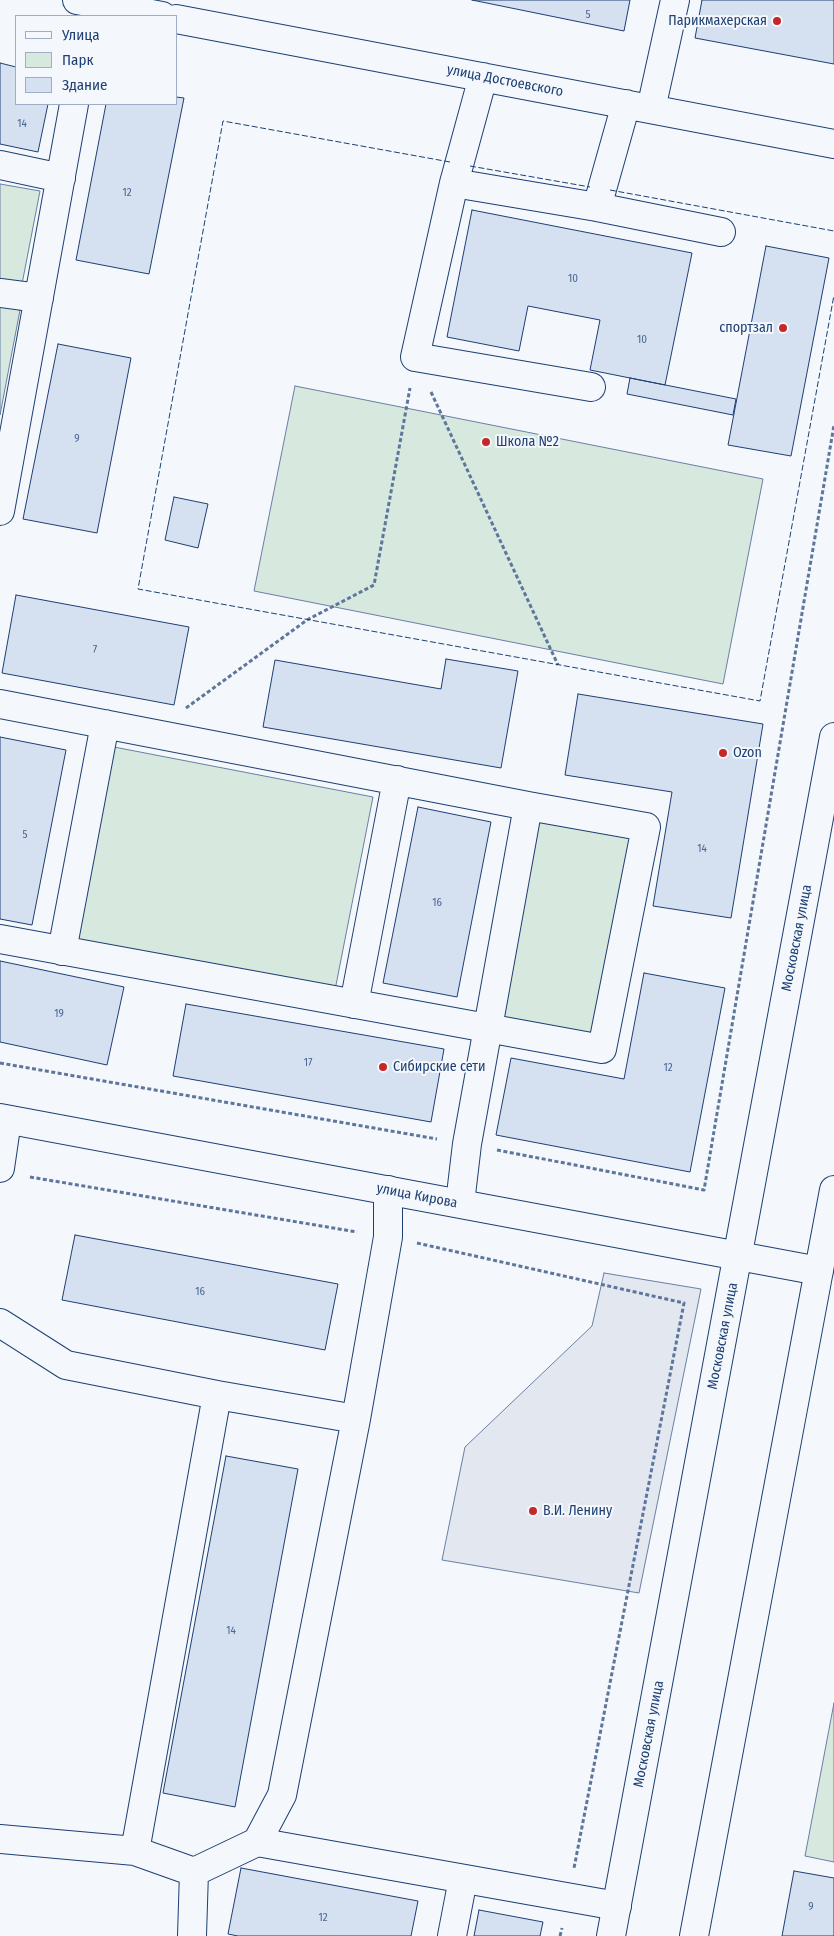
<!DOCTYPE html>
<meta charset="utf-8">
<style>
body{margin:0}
#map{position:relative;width:834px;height:1936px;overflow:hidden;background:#f4f7fb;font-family:"Fira Sans Condensed",sans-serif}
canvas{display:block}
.legend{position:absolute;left:15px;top:15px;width:162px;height:90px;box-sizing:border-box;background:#f4f7fb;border:1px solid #9eadc5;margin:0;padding:6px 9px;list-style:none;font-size:15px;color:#1d3f73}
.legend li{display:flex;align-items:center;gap:10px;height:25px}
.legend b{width:25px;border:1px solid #9eadc5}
</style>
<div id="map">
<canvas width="834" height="1936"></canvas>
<ul class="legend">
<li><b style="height:6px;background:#f4f7fb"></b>Улица</li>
<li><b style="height:14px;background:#d7e8df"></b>Парк</li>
<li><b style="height:14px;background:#d5e0f0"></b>Здание</li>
</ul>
</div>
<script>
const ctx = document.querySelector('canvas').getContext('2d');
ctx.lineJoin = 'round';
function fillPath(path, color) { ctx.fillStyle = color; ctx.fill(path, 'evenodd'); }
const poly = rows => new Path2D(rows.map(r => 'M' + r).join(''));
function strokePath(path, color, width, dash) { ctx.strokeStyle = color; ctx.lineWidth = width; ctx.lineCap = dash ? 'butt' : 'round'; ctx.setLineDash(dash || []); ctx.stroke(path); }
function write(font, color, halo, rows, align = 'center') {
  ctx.font = font + ' "Fira Sans Condensed",sans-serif'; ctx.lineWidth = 4; ctx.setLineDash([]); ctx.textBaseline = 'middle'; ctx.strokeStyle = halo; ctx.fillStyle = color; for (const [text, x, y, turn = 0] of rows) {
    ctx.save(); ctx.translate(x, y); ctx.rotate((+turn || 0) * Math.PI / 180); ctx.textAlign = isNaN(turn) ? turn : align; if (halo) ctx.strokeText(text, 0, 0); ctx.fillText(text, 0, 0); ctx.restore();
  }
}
const green = poly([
 [0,184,40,191,22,284,0,279,0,184],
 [0,306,20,310,0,415,0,306],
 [295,386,763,479,723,684,254,591,295,386],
 [114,747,373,797,335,990,77,940,114,747],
 [537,817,631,834,595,1034,501,1018,537,817],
 [834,1703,834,1862,805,1856,834,1703]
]);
fillPath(green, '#d7e8df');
strokePath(green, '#687fa3', 1);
const parking = poly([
 [604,1273,701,1289,639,1593,442,1560,465,1447,592,1326,604,1273]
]);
fillPath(parking, '#e3e8f0');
strokePath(parking, '#687fa3', 1);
const building = poly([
 [472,0,630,0,624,31,472,0],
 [702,0,834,0,834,64,695,38,702,0],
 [0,63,16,67,16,104,48,104,38,152,0,144,0,63],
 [176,97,184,98,149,274,76,260,106,104,176,104,176,97],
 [472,210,692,253,665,385,590,370,600,320,528,306,519,351,447,337,472,210],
 [766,246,829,258,791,456,728,445,766,246],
 [58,344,131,358,97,533,23,519,58,344],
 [630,378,736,399,733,415,627,394,630,378],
 [174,497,208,504,198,548,165,540,174,497],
 [16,595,189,627,174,705,2,673,16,595],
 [446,659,518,671,501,768,263,727,275,660,441,689,446,659],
 [578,694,763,724,731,918,653,906,672,792,565,775,578,694],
 [0,737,66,750,32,925,0,919,0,737],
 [418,807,491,822,457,997,383,983,418,807],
 [0,961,124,987,107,1065,0,1042,0,961],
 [644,973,725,988,690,1172,496,1135,511,1058,624,1079,644,973],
 [186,1004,444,1049,431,1122,173,1076,186,1004],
 [75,1235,338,1284,325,1350,62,1300,75,1235],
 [226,1456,298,1469,235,1807,163,1793,226,1456],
 [241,1868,418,1901,411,1936,238,1936,228,1934,241,1868],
 [794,1871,834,1878,834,1936,782,1936,794,1871],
 [479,1910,543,1922,540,1936,474,1936,479,1910]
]);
fillPath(building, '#d5e0f0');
strokePath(building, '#1d3f73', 1);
const minor = poly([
 [77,0,162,16],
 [176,19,834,144],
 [483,77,454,183,415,357,591,387],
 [626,104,597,207,721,232],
 [651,109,675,0],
 [0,165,61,178],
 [454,183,597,207],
 [0,293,39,298],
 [0,511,74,104],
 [0,704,528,806,467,1144,460,1203],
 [0,939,602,1049,646,827,528,806],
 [62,951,105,724],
 [354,1004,397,780],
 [0,1168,7,1120],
 [0,1323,66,1365,217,1395],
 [356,1419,217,1395,135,1851,194,1872,257,1842,282,1795,356,1419,388,1237,388,1190],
 [0,1839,135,1851],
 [257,1842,617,1906],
 [192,1936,194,1872],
 [452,1936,463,1879]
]);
const major = poly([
 [0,1118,819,1271],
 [611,1936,834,737],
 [694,1936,834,1190]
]);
strokePath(minor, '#1d3f73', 30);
strokePath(major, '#1d3f73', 30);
strokePath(poly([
 [431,392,558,665],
 [186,708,307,620,374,585,410,388],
 [0,1063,437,1139],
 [497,1150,704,1190,834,425],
 [30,1177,357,1232],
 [417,1243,684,1303,574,1868],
 [560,1936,562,1928]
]), '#5e769c', 3, [4, 2.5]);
strokePath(minor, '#f4f7fb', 28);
strokePath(major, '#f4f7fb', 28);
strokePath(poly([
 [450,162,223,121,138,589,760,701,834,295],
 [470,166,590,187],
 [610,190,834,231]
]), '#1d3f73', 1, [6, 2.5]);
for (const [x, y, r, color] of [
 [777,21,5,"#c62828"],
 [783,328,5,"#c62828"],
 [486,442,5,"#c62828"],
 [723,753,5,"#c62828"],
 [383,1067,5,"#c62828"],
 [533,1511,5,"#c62828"]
]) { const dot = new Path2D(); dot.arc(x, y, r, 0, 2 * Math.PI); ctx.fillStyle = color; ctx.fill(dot); strokePath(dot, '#f4f7fb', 2); }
write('11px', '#4b6792', null, [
 ["5",588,15],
 ["14",22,124],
 ["12",127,193],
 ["10",573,279],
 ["10",642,340],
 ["9",77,439],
 ["7",95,650],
 ["5",25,835],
 ["14",702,849],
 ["16",437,903],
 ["19",59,1014],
 ["17",308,1063],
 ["12",668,1068],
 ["16",200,1292],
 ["14",231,1631],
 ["9",811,1907],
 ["12",323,1918]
]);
write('14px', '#1d3f73', '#f4f7fb', [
 ["Парикмахерская",767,21,"right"],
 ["спортзал",773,328,"right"],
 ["Школа №2",496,442],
 ["Ozon",733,753],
 ["Сибирские сети",393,1067],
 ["В.И. Ленину",543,1511]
], 'left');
write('14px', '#1d3f73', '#f4f7fb', [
 ["улица Достоевского",505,81,11],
 ["Московская улица",797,938,-79],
 ["улица Кирова",417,1196,11],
 ["Московская улица",723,1336,-79],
 ["Московская улица",649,1734,-79]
]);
</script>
